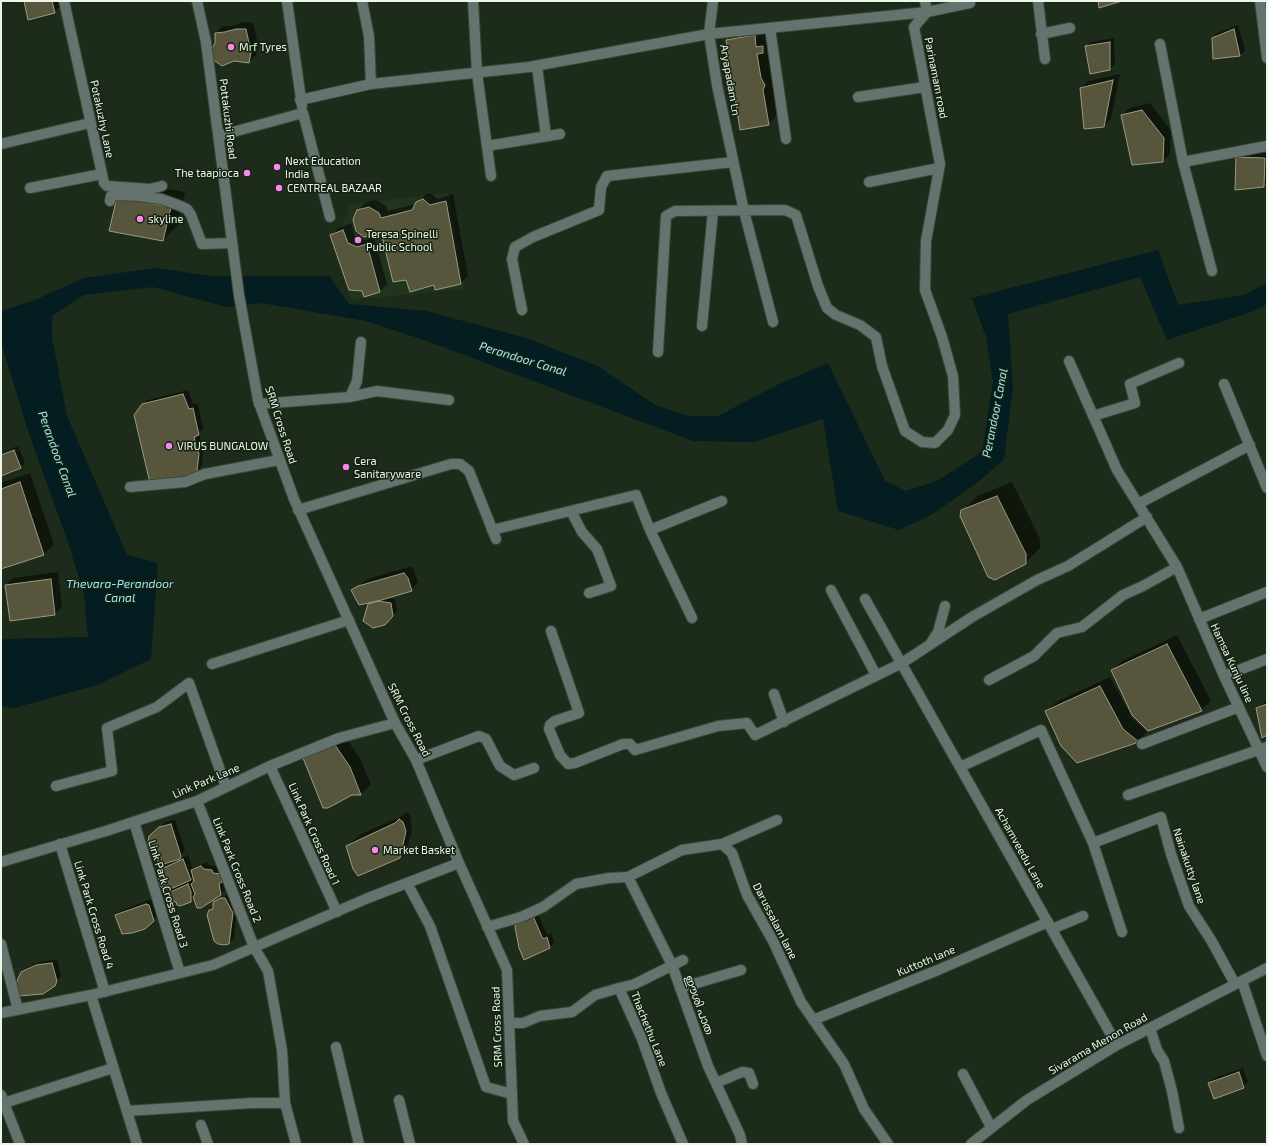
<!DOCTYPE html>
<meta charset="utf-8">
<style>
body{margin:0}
#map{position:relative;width:1268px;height:1145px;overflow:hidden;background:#1d2b1a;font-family:"Exo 2",sans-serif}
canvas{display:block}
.frame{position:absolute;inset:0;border:2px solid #ecf6ea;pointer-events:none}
</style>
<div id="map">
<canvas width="1268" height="1145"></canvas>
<div class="frame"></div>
</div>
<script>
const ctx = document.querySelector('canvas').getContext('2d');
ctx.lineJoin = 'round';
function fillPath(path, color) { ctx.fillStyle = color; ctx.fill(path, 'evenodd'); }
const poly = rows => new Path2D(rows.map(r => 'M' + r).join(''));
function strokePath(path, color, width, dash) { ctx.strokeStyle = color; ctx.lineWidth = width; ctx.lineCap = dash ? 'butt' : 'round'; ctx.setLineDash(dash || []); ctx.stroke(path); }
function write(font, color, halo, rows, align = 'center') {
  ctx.font = font + ' "Exo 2","Noto Sans Malayalam",sans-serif'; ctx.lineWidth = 3; ctx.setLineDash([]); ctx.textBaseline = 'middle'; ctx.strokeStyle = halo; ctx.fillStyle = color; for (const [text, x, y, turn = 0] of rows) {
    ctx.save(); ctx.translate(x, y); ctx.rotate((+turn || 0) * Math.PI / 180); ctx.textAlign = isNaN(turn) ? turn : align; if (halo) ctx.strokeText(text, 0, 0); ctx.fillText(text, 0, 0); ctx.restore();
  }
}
fillPath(poly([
 [449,193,464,289,351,300,328,233,342,226,350,204]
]), '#21341e');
fillPath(poly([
 [1158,250,1178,305,1244,295,1267,283,1267,304,1251,312,1167,340,1140,277,1008,314,1013,387,1004,459,977,483,931,515,899,530,838,511,823,419,755,442,693,441,427,341,366,321,261,303,227,307,153,287,84,295,52,316,52,337,67,416,127,555,158,563,151,659,97,685,14,708,1,706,1,639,88,637,84,594,67,539,28,431,1,342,1,311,35,300,84,278,156,268,211,276,329,276,349,304,426,311,523,337,598,366,655,405,689,416,718,416,777,385,828,363,885,481,906,491,937,481,982,452,993,382,986,337,972,298]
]), '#031d20');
fillPath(poly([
 [25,1,61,1,62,5,54,12],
 [244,22,253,23,258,44,256,55,249,62,216,43,216,33,223,26,233,26],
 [1238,25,1245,50,1240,55,1214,58,1213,38,1217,33],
 [765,26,766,37,772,37,773,42,767,47,778,114,768,124,727,40,737,30],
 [1114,38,1115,64,1110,69,1086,47,1091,42],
 [1120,74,1111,119,1104,126,1081,88,1088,81],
 [1150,103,1171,131,1170,154,1163,161,1122,115,1130,108],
 [1245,150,1267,151,1267,183,1264,186,1237,157],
 [132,183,185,192,178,225,163,240,110,230],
 [430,193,438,199,453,194,468,276,461,283,435,284,407,279,381,231,358,210,365,203,376,200,386,206,388,211,416,204,425,195],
 [351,223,355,236,365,240,374,237,387,284,380,291,365,295,331,235,338,228],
 [188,390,193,404,198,404,203,429,199,433,203,449,202,465,193,476,143,405,148,400],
 [18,446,25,463,20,468,1,475,1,453],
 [30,473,54,544,44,554,1,569,1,483],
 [1012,482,1040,539,1040,548,1025,563,962,511,977,496],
 [412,566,418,582,411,590,386,598,395,599,397,611,384,624,369,604,372,601,353,590,367,579],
 [58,572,62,606,55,614,11,620,6,585,13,578],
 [1177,635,1211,701,1201,710,1112,670,1122,661],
 [1110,677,1133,719,1147,732,1138,741,1046,712,1056,702],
 [1267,700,1267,734,1257,709],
 [345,736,359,757,371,784,361,794,352,794,304,758],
 [407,812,410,815,412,830,407,850,399,857,347,846,361,834,402,816],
 [175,820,185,850,180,858,150,837,165,822],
 [188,855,193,869,206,862,209,865,216,866,218,869,225,870,223,880,225,890,220,894,194,897,190,901,177,901,167,894,174,887,158,872,163,867],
 [194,875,195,881,193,883,192,880,187,882],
 [230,894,237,908,234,938,229,943,210,911,219,898],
 [151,899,153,901,158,915,145,928,116,915,121,911],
 [537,912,546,932,549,935,551,933,554,942,550,947,517,937],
 [57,959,61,976,54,984,21,973,35,963],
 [1243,1068,1248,1082,1243,1087,1210,1083,1214,1078]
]), '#0007');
const building = poly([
 [24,1,52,1,55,13,28,20,24,1],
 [1098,1,1122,1,1099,8,1098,1],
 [236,29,246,29,251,52,249,63,234,61,222,66,208,56,215,43,215,33,225,32,236,29],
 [1234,29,1240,56,1213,59,1212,38,1234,29],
 [755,35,756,47,763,46,763,53,757,54,761,78,765,85,763,90,769,125,740,130,726,40,755,35],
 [1110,42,1110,70,1090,74,1085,46,1110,42],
 [1113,80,1104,127,1084,129,1080,88,1113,80],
 [1142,110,1164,138,1163,162,1132,165,1121,115,1142,110],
 [1236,157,1265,158,1264,187,1235,190,1236,157],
 [117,197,171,207,163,241,109,231,117,197],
 [423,199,430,205,446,201,461,284,435,290,434,285,410,292,406,280,393,282,381,232,364,237,356,231,353,219,357,210,369,207,379,213,381,218,412,210,416,202,423,199],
 [343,230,348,243,357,247,367,244,380,292,364,297,362,291,349,290,330,235,343,230],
 [183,394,189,409,193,408,199,435,194,437,199,454,197,471,194,477,150,483,134,415,142,404,183,394],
 [14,450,21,468,1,476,1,455,14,450],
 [20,482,44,555,1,569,1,489,20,482],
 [997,496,1026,554,1026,564,995,580,988,577,960,516,961,510,997,496],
 [404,573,408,578,412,591,378,601,359,605,351,590,358,586,404,573],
 [51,579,55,615,10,621,5,585,51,579],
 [378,601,391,603,393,616,385,625,373,628,363,621,368,604,378,601],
 [1167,644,1202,711,1148,731,1132,715,1111,670,1167,644],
 [1100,686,1123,729,1139,742,1077,763,1061,746,1045,711,1100,686],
 [1267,704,1267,735,1262,738,1256,708,1267,704],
 [335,745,350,767,361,795,352,795,328,808,323,808,303,758,335,745],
 [399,819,403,822,406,831,400,858,358,876,353,869,346,846,395,823,399,819],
 [171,824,181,856,180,859,160,865,156,856,147,848,149,836,159,827,171,824],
 [183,859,191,880,173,888,166,889,161,887,157,871,183,859],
 [201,866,204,869,212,870,213,873,221,874,222,878,222,882,219,884,221,895,201,908,197,908,193,897,195,894,191,884,194,881,191,870,201,866],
 [188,884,191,892,191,902,180,906,177,905,176,902,170,902,167,899,166,894,188,884],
 [221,898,225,898,233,913,229,944,224,945,218,944,214,941,207,915,209,910,213,909,213,902,221,898],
 [146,904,149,905,154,921,145,929,132,933,122,934,115,915,146,904],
 [533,916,542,937,544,939,547,937,550,948,524,960,519,948,515,927,516,922,533,916],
 [52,963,57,981,55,986,43,994,18,996,15,985,21,972,36,965,52,963],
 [1239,1072,1244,1088,1214,1099,1208,1083,1239,1072]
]);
fillPath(building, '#57563c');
strokePath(building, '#9b9b81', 1);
const minor = poly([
 [64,1,104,183,107,186,150,189,162,186],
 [197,1,206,42,239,295,258,400,294,499,395,723,416,760,459,863,507,970,513,1121,524,1144],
 [287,1,302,106],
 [362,1,369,36,371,84],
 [473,1,477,73,491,176],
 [713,1,709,34,717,85,744,211,773,322],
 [1038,1,1045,59],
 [1260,1,1267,58],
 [770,28,786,139],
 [1041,34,1070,28],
 [1160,44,1183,162,1212,271],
 [537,66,546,136],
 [858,97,925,87],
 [300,100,371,84,529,67,709,34,927,12,970,3],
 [218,136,303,113,330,217],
 [1,144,90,123],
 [487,146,560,134],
 [1183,162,1267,146],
 [869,182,939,168],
 [30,188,102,174],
 [110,201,111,196,117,195,138,196,161,199,178,205,187,209,191,215,202,244,232,243],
 [522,310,512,259,515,247,533,237,599,210,601,187,607,176,733,162],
 [702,326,713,211],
 [658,352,666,216,675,211,785,210,796,215,818,286,827,308,836,315,860,325,876,337,882,366,905,431,922,442,935,443,948,430,955,415,953,376,942,337,925,290,926,241,940,164,914,27,927,12,925,1],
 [1069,361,1117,470,1177,567,1224,676,1267,767],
 [1224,384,1267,488],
 [350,397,357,381,361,342],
 [259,404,350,397,377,391,449,400],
 [1093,416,1135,403,1130,384,1179,363],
 [130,487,185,482,205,474,279,460],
 [1138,504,1250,445],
 [298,510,451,464,460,464,469,471,496,539],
 [571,511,582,532,597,549,611,586,589,593],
 [492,530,636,495,650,530,692,618],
 [650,530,722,501],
 [831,590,876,675],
 [865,599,1117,1045],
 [1199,619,1267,592],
 [551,631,579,713,555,721,550,725,549,729,560,755,568,764,575,763,623,744,630,744,635,750,718,726,747,723,755,735,902,663,972,617,1037,580,1068,566,1147,517],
 [931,643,938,632,945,606],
 [212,664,349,620],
 [1224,676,1267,659],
 [989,680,1034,656,1057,633,1082,627,1123,595,1143,586,1177,567],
 [774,694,784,722],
 [1142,744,1239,707],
 [416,760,479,736,486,739,500,766,514,775,534,768],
 [270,766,337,912],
 [960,767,1041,730,1093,843,1122,932],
 [56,786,112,771,107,728,157,707,189,683,226,787],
 [1128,795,1267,747],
 [197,801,254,947,268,971,282,1050,285,1103],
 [134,822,180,973],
 [1093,843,1161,817,1171,854,1189,906,1211,940,1235,984],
 [60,844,105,992],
 [722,844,777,820],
 [1,862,106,831,197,801,270,766,339,738,395,723],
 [628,877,672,965,708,1066,740,1135,742,1144],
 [407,883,430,926,486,1087,512,1094],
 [487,927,521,917,543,907,576,884,609,878,628,877,682,850,722,844,732,853,747,895,773,941,801,1002,844,1064,864,1109,888,1144],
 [1052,929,1083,916],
 [1,944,18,1010],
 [1242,981,1267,1056],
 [619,988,635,984,683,960],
 [680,988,741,970],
 [1,1013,91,995],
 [813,1020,938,970,1048,922],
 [509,1023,523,1023,540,1016,572,1012,595,995,619,988,642,1039,661,1093,683,1144],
 [1150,1028,1157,1050,1164,1061,1172,1091,1179,1128],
 [336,1047,359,1144],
 [963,1074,991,1127],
 [716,1083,742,1072,749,1073,753,1084],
 [1,1095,20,1144],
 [399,1100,410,1144],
 [4,1103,113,1068],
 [127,1111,252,1103,285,1103,296,1144],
 [201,1125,208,1144],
 [137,1144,91,995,213,965,368,898,459,863],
 [971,1144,1027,1100,1117,1045,1267,968]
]);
strokePath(minor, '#3a4737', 12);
strokePath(minor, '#64736e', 10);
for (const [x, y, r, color] of [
 [231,47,4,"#f888ea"],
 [277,167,4,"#f888ea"],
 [247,173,4,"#f888ea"],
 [279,188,4,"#f888ea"],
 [140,219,4,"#f888ea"],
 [358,240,4,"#f888ea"],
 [169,446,4,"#f888ea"],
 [346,467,4,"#f888ea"],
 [375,850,4,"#f888ea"]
]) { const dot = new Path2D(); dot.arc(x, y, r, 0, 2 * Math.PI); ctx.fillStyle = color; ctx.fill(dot); strokePath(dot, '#132211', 1.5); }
write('11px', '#ecf6ea', '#132211', [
 ["Mrf Tyres",239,47],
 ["Next Education",285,161],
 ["India",285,174],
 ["The taapioca",239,173,"right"],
 ["CENTREAL BAZAAR",287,188],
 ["skyline",148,219],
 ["Teresa Spinelli",366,234],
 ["Public School",366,247],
 ["VIRUS BUNGALOW",177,446],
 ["Cera",354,461],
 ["Sanitaryware",354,474],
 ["Market Basket",383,850]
], 'left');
write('11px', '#ecf6ea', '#132211', [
 ["Parinamam road",936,78,79],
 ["Aryapadam Ln",730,80,80],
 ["Potakuzhy Lane",102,119,78],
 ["Pottakuzhi Road",228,119,83],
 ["SRM Cross Road",281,425,72],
 ["Hamsa Kunju line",1232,663,65],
 ["SRM Cross Road",409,720,63],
 ["Link Park Lane",206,781,-23],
 ["Link Park Cross Road 1",314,834,66],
 ["Achamveedu Lane",1020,848,61],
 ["Nainakutty lane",1189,866,71],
 ["Link Park Cross Road 2",237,870,68],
 ["Link Park Cross Road 3",168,894,73],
 ["Link Park Cross Road 4",94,915,73],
 ["Darussalam lane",775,921,63],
 ["Kuttoth lane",926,961,-23],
 ["ഈശി പാത",699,1005,70],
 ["SRM Cross Road",497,1027,-92],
 ["Thachethu Lane",649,1029,68],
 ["Sivarama Menon Road",1098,1044,-30]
]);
write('italic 12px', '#a0e5f1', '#132211', [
 ["Perandoor Canal",523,359,17],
 ["Perandoor Canal",995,413,-79],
 ["Perandoor Canal",57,454,70],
 ["Thevara-Perandoor",120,584],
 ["Canal",120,598]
]);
</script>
